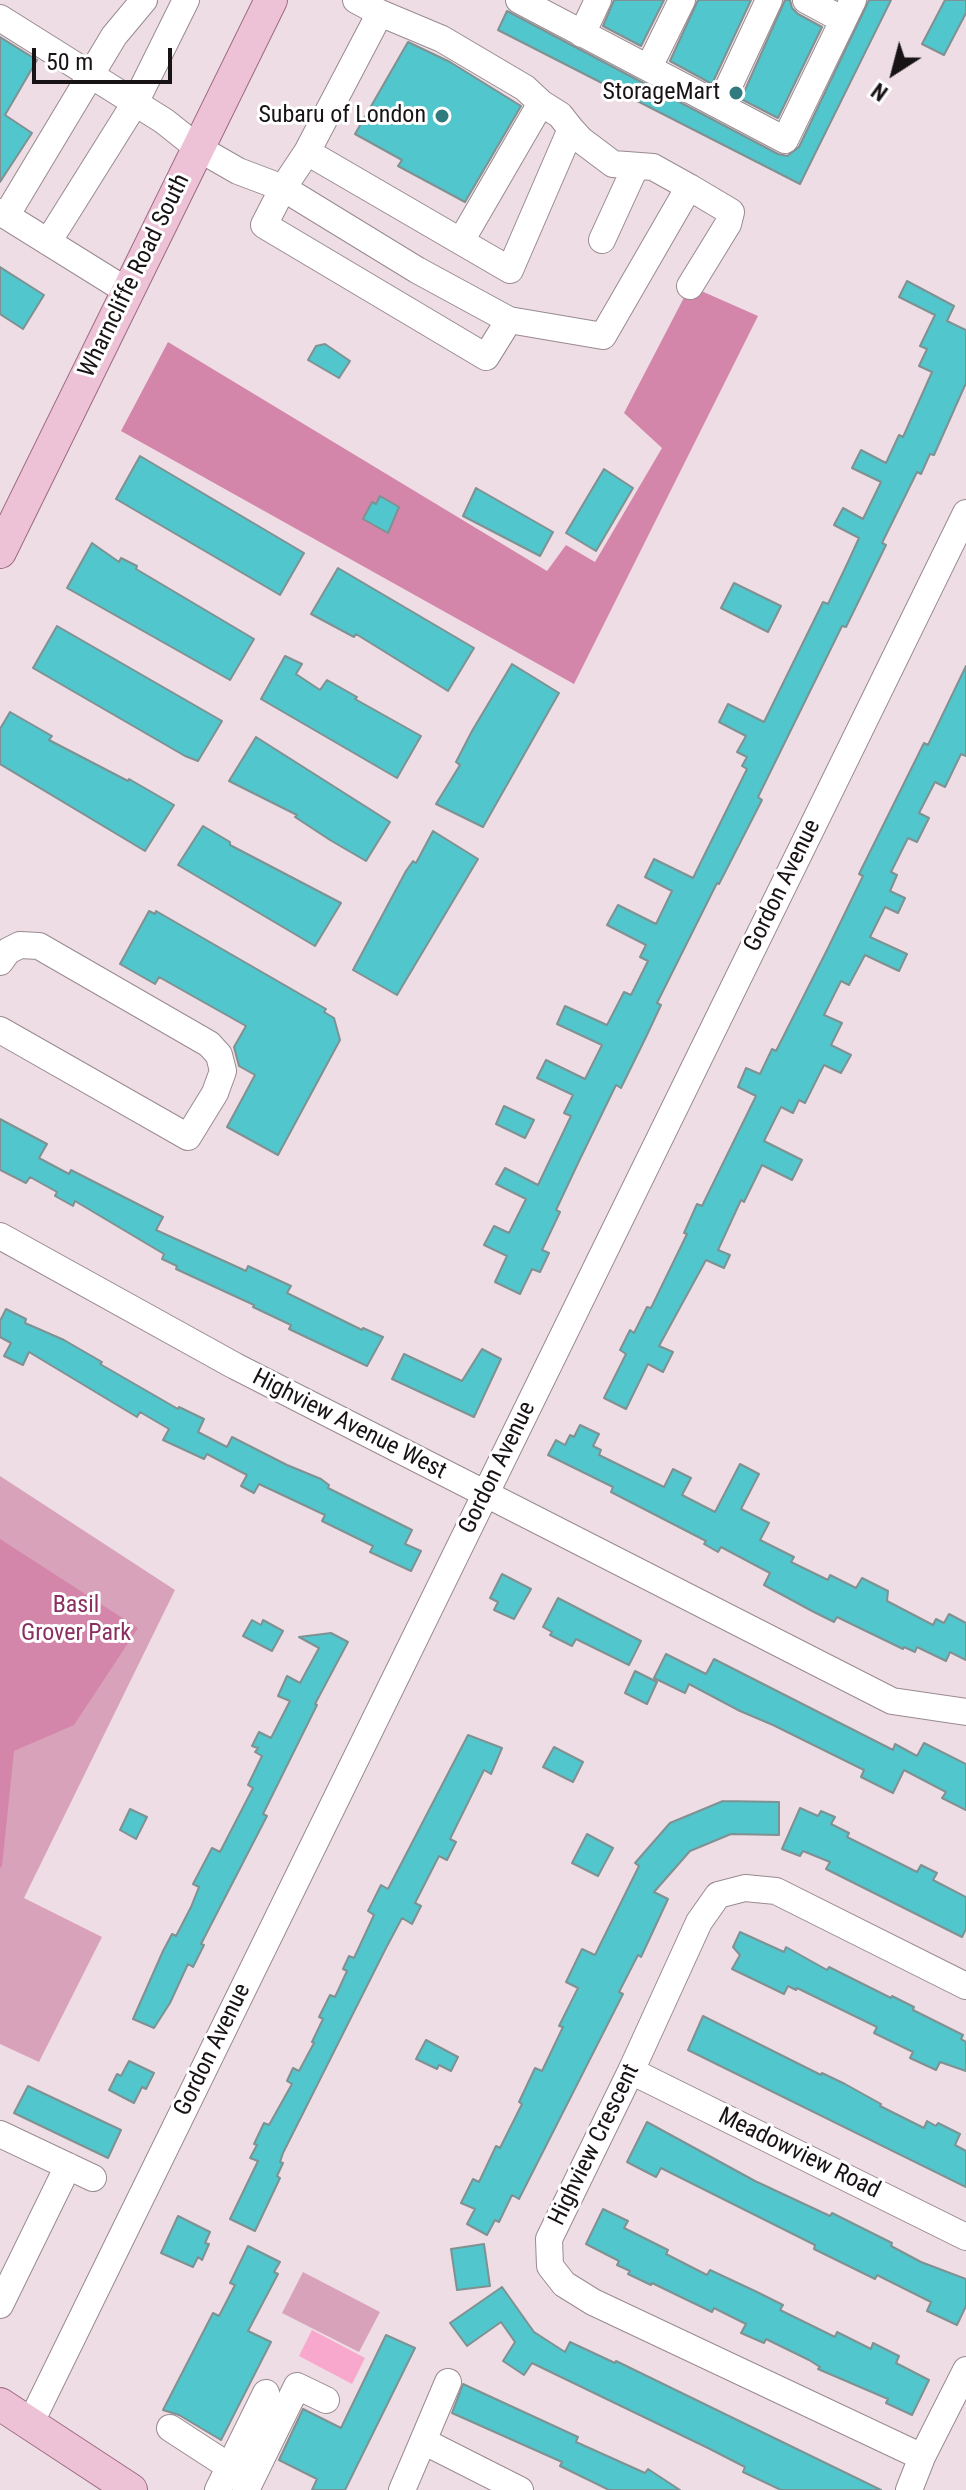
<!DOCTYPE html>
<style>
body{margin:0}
#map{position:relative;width:966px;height:2490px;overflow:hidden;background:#eedde4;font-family:"Roboto Condensed",sans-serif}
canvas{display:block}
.north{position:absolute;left:854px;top:32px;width:80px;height:80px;-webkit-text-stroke:6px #fff;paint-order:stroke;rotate:216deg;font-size:22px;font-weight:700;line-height:32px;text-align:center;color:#181315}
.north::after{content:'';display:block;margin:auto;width:28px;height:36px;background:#181315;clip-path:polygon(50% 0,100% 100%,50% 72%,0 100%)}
.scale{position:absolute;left:32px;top:48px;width:140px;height:36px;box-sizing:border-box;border:4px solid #181315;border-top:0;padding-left:10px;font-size:24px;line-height:28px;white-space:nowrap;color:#181315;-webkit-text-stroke:6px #fff;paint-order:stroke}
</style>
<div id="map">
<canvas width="966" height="2490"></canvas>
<div class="north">N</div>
<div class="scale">50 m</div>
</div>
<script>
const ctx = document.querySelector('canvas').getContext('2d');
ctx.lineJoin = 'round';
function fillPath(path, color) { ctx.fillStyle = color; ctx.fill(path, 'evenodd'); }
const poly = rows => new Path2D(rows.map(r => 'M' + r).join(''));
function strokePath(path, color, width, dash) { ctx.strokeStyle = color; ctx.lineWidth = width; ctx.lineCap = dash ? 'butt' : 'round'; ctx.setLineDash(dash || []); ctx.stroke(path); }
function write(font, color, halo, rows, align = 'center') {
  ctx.font = font + ' "Roboto Condensed",sans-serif'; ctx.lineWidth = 6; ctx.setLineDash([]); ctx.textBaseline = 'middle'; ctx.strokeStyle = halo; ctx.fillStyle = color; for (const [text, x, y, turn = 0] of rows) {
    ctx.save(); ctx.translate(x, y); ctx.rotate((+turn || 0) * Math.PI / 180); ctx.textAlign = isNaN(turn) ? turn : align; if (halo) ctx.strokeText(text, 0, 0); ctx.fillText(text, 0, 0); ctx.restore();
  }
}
fillPath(poly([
 [0,1476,175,1590,24,1898,102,1937,39,2062,0,2044],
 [303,2272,380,2312,359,2352,282,2313]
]), '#d8a3ba');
fillPath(poly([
 [690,286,758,316,574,684,121,431,168,342,547,571,566,545,595,562,662,448,624,413],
 [0,1539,138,1628,74,1725,14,1751,2,1866,0,1868]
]), '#d386a9');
fillPath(poly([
 [312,2330,365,2358,352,2384,299,2356]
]), '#f8a8cc');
const building = poly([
 [614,0,664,0,641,46,603,26,614,0],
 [698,0,751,0,712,84,670,61,698,0],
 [785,0,790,0,792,8,798,14,822,27,778,118,741,99,785,0],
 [869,0,891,0,800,184,498,30,507,11,778,154,787,156,799,147,869,0],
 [945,0,966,0,966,13,944,55,922,44,945,0],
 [0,37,37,60,5,115,32,133,0,182,0,37],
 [408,42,450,62,521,106,465,202,398,166,402,160,355,134,408,42],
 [0,267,44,295,23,329,0,314,0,267],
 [907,281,954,306,947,321,966,330,966,383,934,455,930,454,921,474,917,472,882,543,886,545,846,627,842,626,758,797,762,800,719,884,717,883,657,1003,661,1005,646,1037,621,1088,616,1085,580,1159,556,1210,560,1212,542,1250,549,1253,540,1272,532,1269,520,1294,495,1282,507,1256,484,1245,494,1226,509,1233,526,1199,496,1184,505,1168,538,1185,571,1116,564,1113,573,1095,537,1078,546,1060,585,1079,602,1045,557,1024,565,1006,607,1025,624,992,631,995,648,961,640,957,646,945,607,925,618,905,656,924,672,891,645,877,654,859,693,878,747,769,742,766,747,757,737,752,746,736,719,722,728,704,764,722,823,602,828,604,848,562,859,538,834,525,843,508,863,519,881,482,852,468,861,450,886,463,899,435,903,437,932,372,919,366,927,349,920,346,935,315,899,297,907,281],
 [325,344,350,361,339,378,308,360,316,346,325,344],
 [140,456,304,553,280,595,116,499,140,456],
 [604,469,633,488,596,551,566,533,604,469],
 [476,488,553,532,540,556,463,516,476,488],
 [380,496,399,507,388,533,363,519,372,502,376,504,380,496],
 [92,543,119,562,121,558,137,566,136,569,254,639,230,680,67,588,92,543],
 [338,568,474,648,448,691,356,634,354,637,311,614,338,568],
 [734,583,781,606,768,632,721,608,734,583],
 [57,626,222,721,198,761,185,756,33,668,57,626],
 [285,656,302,664,296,674,320,690,327,680,357,697,355,699,421,736,397,778,261,699,285,656],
 [512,664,559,693,483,827,436,804,460,765,456,762,472,731,512,664],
 [966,666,966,756,961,754,945,787,935,782,919,813,929,818,917,842,908,838,891,872,897,875,890,891,905,898,898,913,885,907,870,937,907,954,899,971,865,955,849,985,841,981,824,1015,842,1023,831,1045,851,1055,841,1073,824,1065,805,1103,799,1100,793,1113,781,1107,764,1141,802,1160,792,1180,762,1165,744,1202,741,1200,718,1250,730,1255,724,1268,706,1260,659,1346,673,1352,663,1372,648,1364,626,1409,604,1398,626,1354,620,1350,630,1330,634,1333,647,1307,651,1308,687,1234,684,1233,697,1204,702,1206,756,1096,738,1087,746,1068,760,1074,772,1049,776,1051,828,948,863,876,859,874,924,743,928,745,966,666],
 [10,712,52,736,49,740,128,781,129,779,174,805,145,851,0,764,0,729,10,712],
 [256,737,390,822,366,861,330,840,295,817,297,815,229,781,256,737],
 [203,826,230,842,230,845,341,903,315,946,178,865,203,826],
 [433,831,478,859,397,995,353,970,406,871,413,861,416,863,433,831],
 [149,911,155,914,156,911,326,1009,324,1012,334,1018,340,1040,278,1155,227,1127,255,1075,239,1066,234,1047,246,1026,159,977,155,984,120,964,149,911],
 [504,1106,534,1120,525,1138,496,1124,504,1106],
 [0,1119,47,1144,39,1158,69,1174,71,1170,163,1217,156,1230,246,1271,248,1266,291,1286,287,1293,362,1330,363,1328,383,1337,367,1366,289,1329,291,1325,253,1307,254,1305,176,1269,177,1266,162,1259,164,1254,75,1201,73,1206,55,1196,57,1192,30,1177,26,1183,0,1170,0,1119],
 [6,1309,26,1319,25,1323,64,1340,102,1362,100,1364,178,1409,179,1407,204,1419,198,1432,227,1447,232,1437,287,1465,321,1479,329,1485,328,1488,412,1530,405,1544,421,1551,411,1571,370,1552,373,1546,322,1521,325,1515,259,1484,254,1493,241,1486,247,1475,207,1454,204,1459,163,1440,169,1429,140,1412,137,1417,29,1352,23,1365,4,1356,11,1343,0,1337,0,1321,6,1309],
 [482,1349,501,1359,474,1417,392,1379,404,1354,462,1381,482,1349],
 [580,1425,599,1434,593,1446,601,1450,599,1455,664,1487,673,1469,691,1478,682,1495,715,1512,740,1464,759,1474,741,1509,769,1523,760,1540,794,1557,791,1562,828,1580,830,1575,856,1588,862,1578,888,1591,887,1601,933,1625,936,1619,944,1623,949,1614,966,1623,966,1660,950,1652,946,1661,917,1647,915,1652,904,1647,903,1649,837,1617,834,1622,812,1611,764,1585,770,1573,721,1547,718,1552,704,1544,706,1541,611,1492,613,1487,548,1455,556,1440,565,1445,570,1435,574,1437,580,1425],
 [502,1574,531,1589,514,1619,494,1610,498,1602,490,1598,502,1574],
 [558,1598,641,1641,629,1665,576,1639,572,1646,550,1635,552,1632,543,1627,558,1598],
 [252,1620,261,1625,263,1620,283,1631,272,1651,243,1636,252,1620],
 [331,1633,348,1642,315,1704,317,1705,263,1814,267,1816,201,1944,204,1945,193,1967,188,1964,170,2003,154,2028,133,2019,163,1951,172,1934,176,1936,191,1907,199,1887,193,1884,212,1848,220,1852,253,1788,248,1785,262,1756,255,1752,258,1748,252,1746,259,1732,271,1738,290,1701,278,1696,287,1676,300,1683,319,1648,299,1637,331,1633],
 [666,1654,706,1674,714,1659,893,1750,895,1744,917,1756,924,1743,966,1764,966,1810,942,1798,946,1792,904,1770,893,1793,861,1777,864,1770,773,1725,740,1711,689,1684,685,1693,654,1678,666,1654],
 [635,1671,657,1682,647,1704,625,1693,635,1671],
 [468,1735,502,1748,491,1774,484,1770,450,1839,456,1842,447,1860,439,1856,415,1903,421,1906,412,1924,402,1918,386,1948,283,2153,280,2162,283,2163,277,2176,280,2178,255,2231,230,2219,258,2161,250,2158,257,2145,254,2144,264,2123,269,2125,292,2084,287,2081,293,2068,299,2071,314,2043,312,2042,323,2019,319,2017,330,1995,335,1997,347,1971,343,1969,349,1956,354,1958,374,1915,368,1911,381,1885,388,1889,468,1735],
 [554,1747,583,1762,573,1782,543,1767,554,1747],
 [723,1801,779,1802,779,1835,731,1834,690,1851,654,1892,668,1899,641,1957,638,1955,619,1992,623,1994,519,2199,512,2195,499,2222,495,2220,487,2235,467,2224,475,2209,461,2203,473,2179,479,2182,496,2146,500,2148,522,2104,519,2102,535,2068,542,2071,563,2027,559,2026,578,1988,566,1982,582,1949,595,1955,639,1866,635,1863,670,1823,723,1801],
 [800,1808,818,1816,821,1811,835,1817,831,1824,849,1833,847,1837,917,1872,921,1865,937,1873,933,1880,966,1897,966,1929,962,1937,826,1869,830,1862,803,1851,800,1856,782,1849,800,1808],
 [130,1809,147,1817,136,1839,120,1830,130,1809],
 [587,1834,613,1848,598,1876,572,1863,587,1834],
 [740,1932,784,1952,786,1947,827,1970,829,1967,891,1998,892,1996,914,2007,913,2010,963,2035,961,2039,966,2042,966,2071,940,2062,936,2070,910,2058,913,2052,874,2033,877,2027,797,1988,796,1990,788,1986,784,1994,732,1969,740,1955,733,1947,740,1932],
 [703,2016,821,2075,822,2073,845,2084,881,2104,880,2106,924,2128,927,2121,936,2126,938,2123,960,2134,955,2145,966,2151,966,2187,688,2050,703,2016],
 [426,2040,458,2057,451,2071,439,2065,437,2069,416,2059,426,2040],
 [129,2061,154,2073,146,2089,142,2087,134,2103,109,2090,117,2074,121,2076,129,2061],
 [28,2086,121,2130,108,2158,14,2113,28,2086],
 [647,2122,755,2181,830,2216,832,2213,892,2243,891,2246,921,2262,966,2279,966,2306,957,2325,927,2311,931,2302,877,2275,875,2279,814,2249,815,2245,661,2168,656,2177,627,2162,647,2122],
 [603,2209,628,2221,624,2228,668,2250,666,2254,707,2275,710,2270,757,2292,783,2305,780,2310,835,2337,837,2332,871,2349,873,2343,899,2356,896,2363,929,2380,912,2415,886,2403,888,2399,818,2369,820,2367,809,2360,766,2339,764,2343,741,2333,746,2324,714,2308,712,2312,652,2283,651,2285,628,2274,630,2271,617,2265,619,2261,586,2244,603,2209],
 [178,2216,210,2232,205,2243,209,2244,202,2260,198,2257,193,2267,161,2253,178,2216],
 [484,2244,490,2286,457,2290,451,2249,484,2244],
 [248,2246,280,2262,274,2272,278,2274,248,2331,271,2342,221,2440,179,2415,163,2410,213,2313,219,2316,235,2285,230,2283,248,2246],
 [502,2287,534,2332,565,2352,570,2342,615,2363,616,2361,881,2490,781,2490,743,2472,745,2467,708,2448,532,2363,524,2375,503,2361,515,2342,501,2322,467,2346,450,2323,502,2287],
 [386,2335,415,2348,345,2490,312,2490,317,2479,279,2460,303,2409,341,2428,386,2335],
 [463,2384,578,2437,576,2442,645,2473,648,2469,680,2490,609,2490,560,2466,562,2462,452,2413,463,2384]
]);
fillPath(building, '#51c6cc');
strokePath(building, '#7f9192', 2);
const minor = poly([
 [356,0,380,13,442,39,525,88,541,103],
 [519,0,785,140,853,0],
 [806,0,843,20],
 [0,18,164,121,198,148,238,171,283,188,264,225,486,357,509,320,603,336,689,187,653,167,613,164,581,140,571,129,510,270,307,152,380,13],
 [582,34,598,0],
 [649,67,682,0],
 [720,105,769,0],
 [307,152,283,188,417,270,509,320],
 [689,187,731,212,728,224,690,286],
 [0,212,127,291],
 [6,216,114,36,144,0],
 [602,240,635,168],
 [461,241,541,103,560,115,571,129],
 [48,242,135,103,186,0],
 [0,962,8,951,20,945,39,946,209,1044,219,1055,223,1071,215,1093,188,1137,0,1030],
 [0,1236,235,1366,892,1701,966,1712],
 [631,2071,966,2237],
 [0,2134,93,2178],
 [0,2305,68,2166],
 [30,2424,966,513],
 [170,2428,230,2467],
 [423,2441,448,2382],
 [922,2457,593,2302,564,2284,550,2266,549,2239,631,2071,699,1922,718,1895,745,1888,776,1891,966,1986],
 [218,2490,266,2393],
 [246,2490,297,2386,326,2400],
 [402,2490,423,2441,520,2490],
 [909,2490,922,2457,966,2370]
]);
const major = poly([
 [0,552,271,0],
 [0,2404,131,2490]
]);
strokePath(minor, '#998a90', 28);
strokePath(major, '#9c6b81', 34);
strokePath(minor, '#fff', 26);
strokePath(major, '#eec2d6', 32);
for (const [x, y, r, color] of [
 [736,93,8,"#317a7e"],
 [442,116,8,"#317a7e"]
]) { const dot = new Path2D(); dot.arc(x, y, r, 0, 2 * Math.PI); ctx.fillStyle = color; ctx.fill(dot); strokePath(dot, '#fff', 3); }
write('24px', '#181315', '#fff', [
 ["StorageMart",720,93],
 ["Subaru of London",426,116]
], 'right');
write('24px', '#181315', '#fff', [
 ["Wharncliffe Road South",135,276,-64],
 ["Gordon Avenue",783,886,-64],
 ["Highview Avenue West",349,1425,27],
 ["Gordon Avenue",498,1468,-64],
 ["Gordon Avenue",213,2050,-64],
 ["Highview Crescent",595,2145,-64],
 ["Meadowview Road",799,2154,26]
]);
write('24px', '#8b2f60', '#fff', [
 ["Basil",76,1606],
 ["Grover Park",76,1634]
]);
</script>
